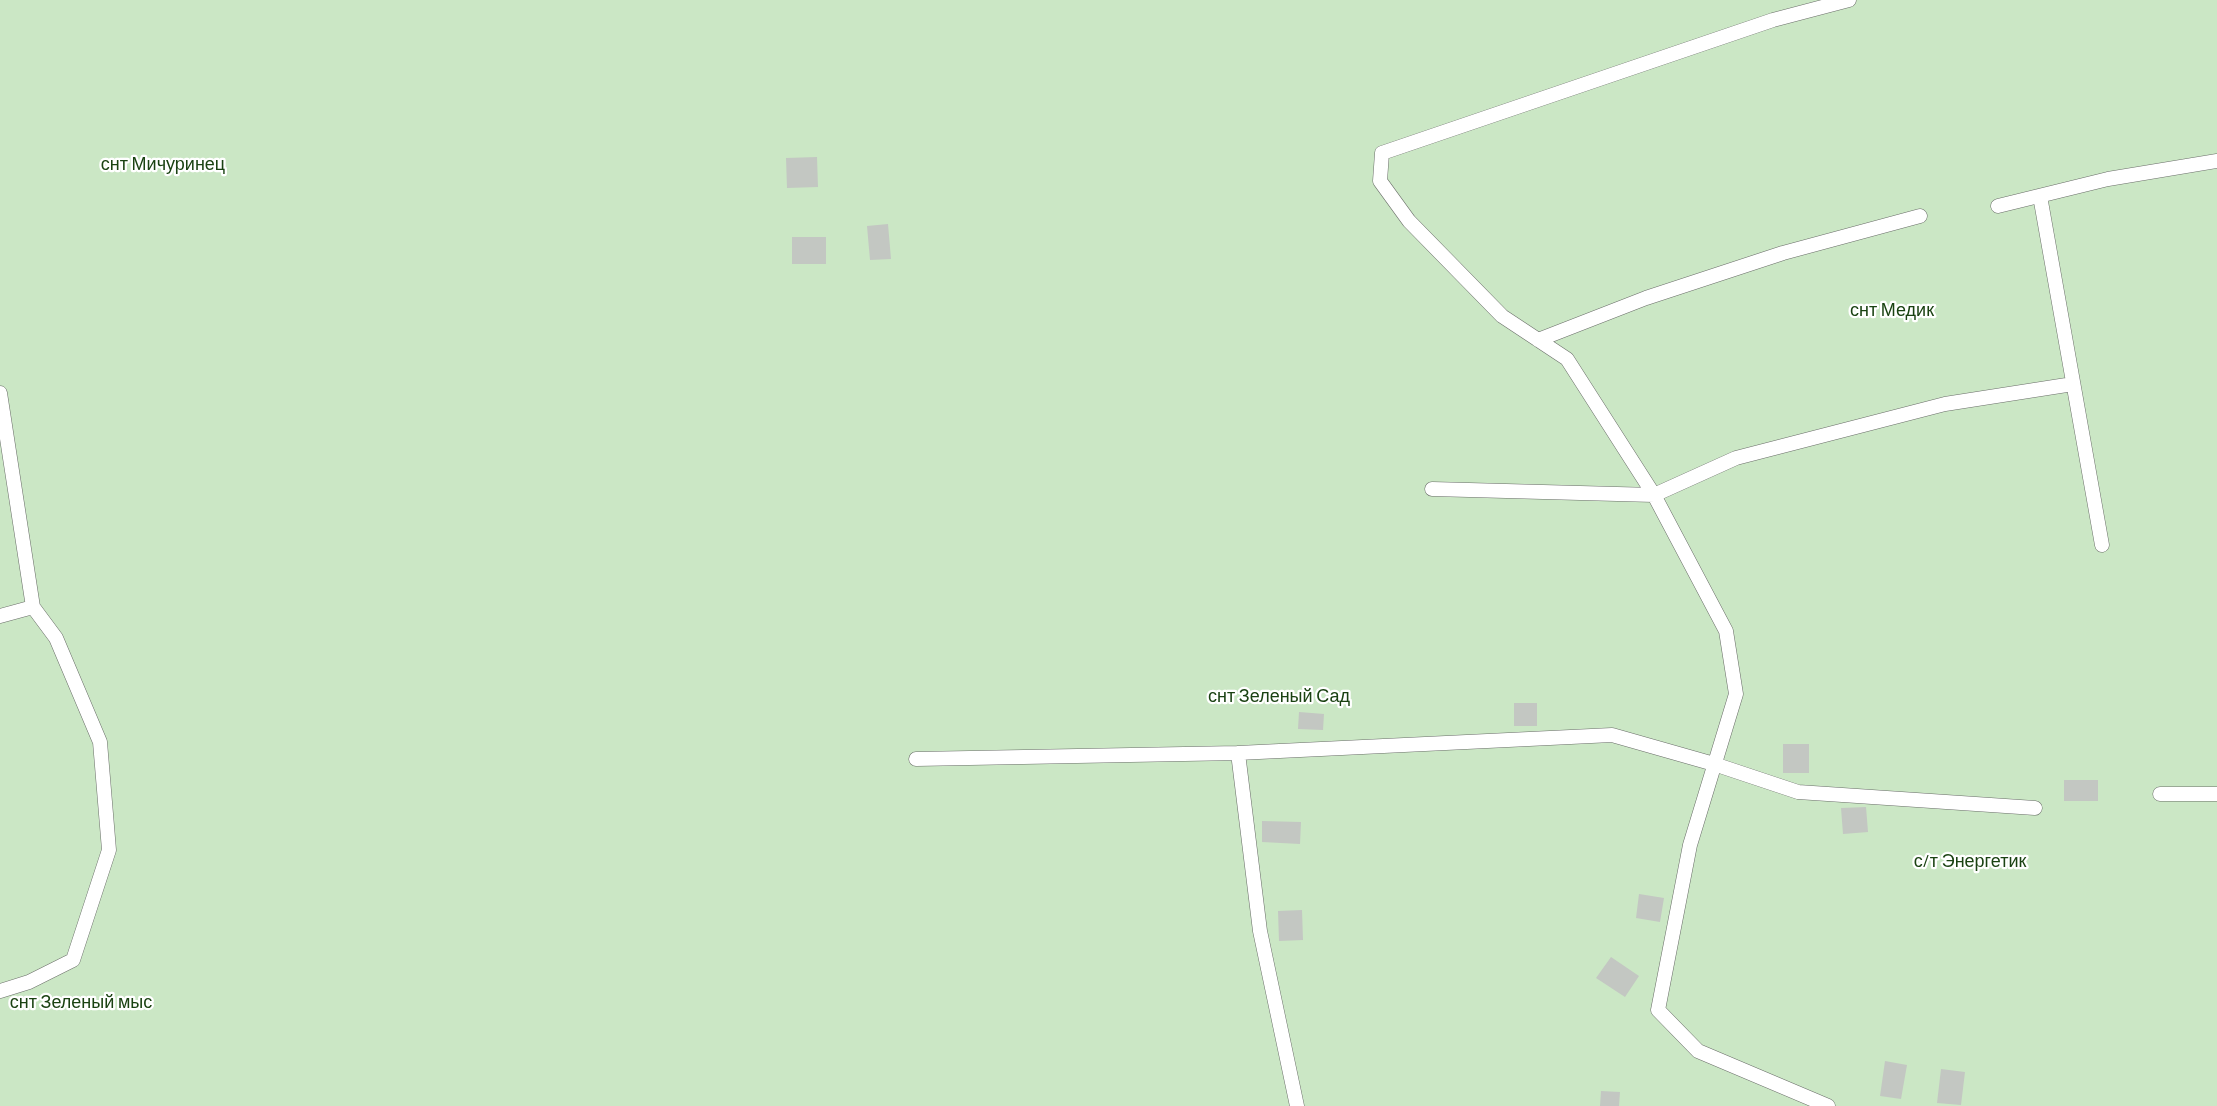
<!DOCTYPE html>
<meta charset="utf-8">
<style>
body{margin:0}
canvas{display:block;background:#f3f8f2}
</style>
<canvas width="2217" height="1106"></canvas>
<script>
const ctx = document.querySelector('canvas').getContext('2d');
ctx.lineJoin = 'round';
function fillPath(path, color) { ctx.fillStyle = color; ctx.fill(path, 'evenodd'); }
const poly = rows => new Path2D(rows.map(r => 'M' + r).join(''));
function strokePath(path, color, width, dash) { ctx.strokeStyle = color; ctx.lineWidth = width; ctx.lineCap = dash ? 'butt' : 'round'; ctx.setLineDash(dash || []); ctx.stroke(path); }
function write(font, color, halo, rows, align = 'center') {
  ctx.font = font + ' Barlow,sans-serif'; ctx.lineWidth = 4.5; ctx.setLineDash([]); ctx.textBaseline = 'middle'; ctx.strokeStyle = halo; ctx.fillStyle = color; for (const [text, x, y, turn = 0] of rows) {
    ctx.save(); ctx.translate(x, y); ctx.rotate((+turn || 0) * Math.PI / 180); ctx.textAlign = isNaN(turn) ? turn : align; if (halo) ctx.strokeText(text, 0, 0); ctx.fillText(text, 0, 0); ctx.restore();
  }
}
fillPath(poly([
 [0,0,2217,0,2217,1106,0,1106]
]), '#cbe7c5');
fillPath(poly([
 [817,157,818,187,787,188,786,158],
 [888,224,891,259,870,260,867,226],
 [792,237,826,237,826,264,792,264],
 [1514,703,1537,703,1537,726,1514,726],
 [1299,712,1324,714,1323,730,1298,729],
 [1783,744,1809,744,1809,773,1783,773],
 [2064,780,2098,780,2098,801,2064,801],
 [1866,807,1868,832,1843,834,1841,808],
 [1262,821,1301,822,1300,844,1262,842],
 [1639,894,1664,898,1660,922,1636,918],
 [1302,910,1303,940,1279,941,1278,911],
 [1611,957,1639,976,1625,997,1596,978],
 [1885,1061,1907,1065,1901,1099,1880,1096],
 [1941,1069,1965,1072,1961,1105,1937,1103],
 [1601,1091,1620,1092,1619,1106,1600,1106]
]), '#c3c7c2');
const service = poly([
 [2040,196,2102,545],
 [1998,206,2108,179,2217,161],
 [1538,340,1646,298,1783,253,1920,216],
 [0,393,33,607,0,616],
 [1432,489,1654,495,1736,458,1945,404,2073,384],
 [1238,753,1260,931,1297,1106],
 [916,759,1238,753,1612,735,1714,764,1798,792,2035,808],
 [2160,794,2217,794],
 [0,991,29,982,73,960,109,850,100,742,56,638,33,607],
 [1828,1106,1698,1051,1658,1010,1690,845,1736,694,1726,631,1654,495,1567,359,1502,316,1409,221,1380,181,1382,153,1773,20,1849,0]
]);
strokePath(service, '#6a6e69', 15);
strokePath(service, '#fff', 14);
write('18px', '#1a4212', '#fff', [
 ["снт Мичуринец",163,164],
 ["снт Медик",1892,310],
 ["снт Зеленый Сад",1279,696],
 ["с/т Энергетик",1970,861],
 ["снт Зеленый мыс",81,1002]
]);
</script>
